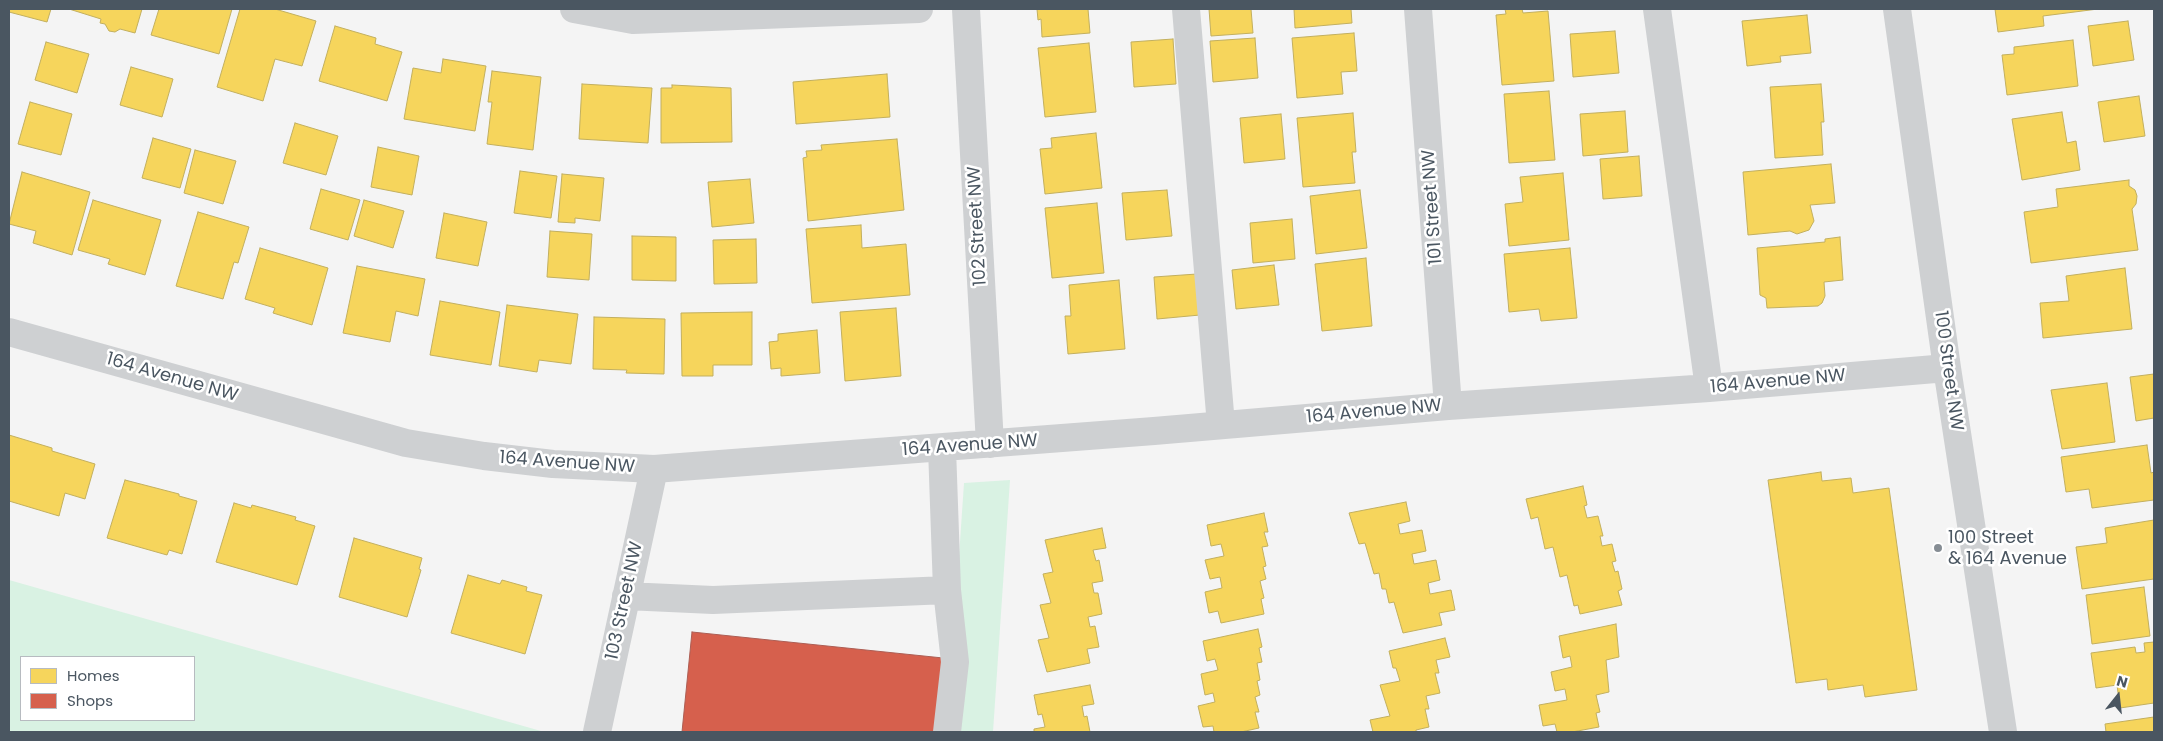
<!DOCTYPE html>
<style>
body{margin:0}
#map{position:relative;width:2163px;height:741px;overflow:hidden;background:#f4f4f4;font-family:Poppins,sans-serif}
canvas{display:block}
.frame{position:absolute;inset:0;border:10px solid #4a5661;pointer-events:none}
.legend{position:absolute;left:20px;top:656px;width:175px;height:65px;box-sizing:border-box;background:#fff;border:1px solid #b7bbc0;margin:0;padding:6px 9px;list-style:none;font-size:15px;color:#4a5661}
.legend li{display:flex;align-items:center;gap:10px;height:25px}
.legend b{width:25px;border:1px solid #b7bbc0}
.north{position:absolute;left:2093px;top:671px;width:50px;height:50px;-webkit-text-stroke:4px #fff;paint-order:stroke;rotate:16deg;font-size:14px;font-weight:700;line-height:20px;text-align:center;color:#4a5661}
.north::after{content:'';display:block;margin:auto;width:18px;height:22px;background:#4a5661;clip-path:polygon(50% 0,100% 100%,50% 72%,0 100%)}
</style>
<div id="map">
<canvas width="2163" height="741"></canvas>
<div class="frame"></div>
<ul class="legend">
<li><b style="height:14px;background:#f6d55c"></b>Homes</li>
<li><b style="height:14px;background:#d6604d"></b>Shops</li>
</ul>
<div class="north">N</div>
</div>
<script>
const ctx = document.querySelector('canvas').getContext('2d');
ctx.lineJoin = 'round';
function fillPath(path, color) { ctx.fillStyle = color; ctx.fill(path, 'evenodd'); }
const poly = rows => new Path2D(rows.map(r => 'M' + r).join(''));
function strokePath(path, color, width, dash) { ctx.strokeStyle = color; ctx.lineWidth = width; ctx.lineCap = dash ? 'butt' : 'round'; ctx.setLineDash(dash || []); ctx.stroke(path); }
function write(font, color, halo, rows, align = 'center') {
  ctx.font = font + ' Poppins,sans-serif'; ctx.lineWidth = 5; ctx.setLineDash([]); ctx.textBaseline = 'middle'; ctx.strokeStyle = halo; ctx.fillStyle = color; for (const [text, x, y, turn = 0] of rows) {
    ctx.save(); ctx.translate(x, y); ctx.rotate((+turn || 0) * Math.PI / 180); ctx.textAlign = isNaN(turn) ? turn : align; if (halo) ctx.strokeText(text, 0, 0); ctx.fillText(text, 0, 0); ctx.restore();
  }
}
fillPath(poly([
 [1010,480,993,732,947,732,964,483],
 [9,580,541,731,541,732,9,732],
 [21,657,194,657,194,720,21,720]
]), '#d9f2e3');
const homes = poly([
 [9,9,51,9,47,22,9,12,9,9],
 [69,9,142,9,135,33,120,29,115,32,109,31,105,24,100,23,101,19,69,9],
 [159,9,232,9,219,54,151,35,159,9],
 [240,9,275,9,316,21,302,66,275,59,263,101,217,87,240,9],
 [1037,9,1088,9,1090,33,1042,37,1041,19,1038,20,1037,9],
 [1209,9,1251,9,1253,33,1211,36,1209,9],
 [1294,9,1351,9,1352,23,1295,28,1294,9],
 [1505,9,1522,9,1523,13,1548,11,1554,81,1502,85,1496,15,1506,14,1505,9],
 [1995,9,2098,9,2043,16,2044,26,1998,32,1995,9],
 [1807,15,1811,53,1780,56,1781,62,1747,66,1742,21,1807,15],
 [2128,21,2134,60,2093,66,2088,26,2128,21],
 [335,26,376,38,375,44,402,52,387,101,319,81,335,26],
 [1615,31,1619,73,1573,77,1570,34,1615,31],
 [1354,33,1357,71,1341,72,1343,94,1297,98,1292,38,1354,33],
 [1255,38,1258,78,1213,82,1210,41,1255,38],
 [1173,39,1176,84,1134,87,1131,42,1173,39],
 [2073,40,2078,86,2007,95,2002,55,2014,54,2014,47,2073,40],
 [46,42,89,54,77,93,35,80,46,42],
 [1089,43,1096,112,1045,117,1038,48,1089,43],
 [443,59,486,66,475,131,404,119,413,68,441,73,443,59],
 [131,67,173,79,162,117,120,105,131,67],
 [492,71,541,77,533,150,487,144,492,102,488,102,492,71],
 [887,74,890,117,796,124,793,82,887,74],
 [582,84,652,88,648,143,579,139,582,84],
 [1821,84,1824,122,1821,122,1823,155,1775,158,1770,87,1821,84],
 [672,85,731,88,732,142,661,143,661,88,672,88,672,85],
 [1549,91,1555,160,1509,163,1504,94,1549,91],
 [2139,96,2145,136,2104,142,2098,102,2139,96],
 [30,102,72,114,61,155,18,144,30,102],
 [1625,111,1628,152,1583,156,1580,114,1625,111],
 [2062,112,2067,143,2076,141,2080,170,2022,180,2012,119,2062,112],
 [1353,113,1356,152,1352,152,1355,183,1303,187,1297,118,1353,113],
 [1281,114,1285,159,1244,163,1240,118,1281,114],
 [295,123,338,136,326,175,283,163,295,123],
 [1096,133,1102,188,1045,194,1040,149,1052,148,1051,138,1096,133],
 [153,138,191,149,180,188,142,178,153,138],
 [897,139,904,210,808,221,803,158,807,157,806,151,822,150,821,145,897,139],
 [378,147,419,156,412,195,371,187,378,147],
 [195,150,236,161,223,204,184,193,195,150],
 [1639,156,1642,196,1603,199,1600,159,1639,156],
 [1831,164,1835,203,1810,205,1814,221,1809,230,1797,234,1790,231,1748,235,1743,172,1831,164],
 [520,171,557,176,551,218,514,213,520,171],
 [22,172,90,192,72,255,33,243,36,231,9,224,22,172],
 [1563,173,1569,240,1509,246,1505,204,1523,202,1520,177,1563,173],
 [562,174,604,178,600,221,575,218,575,223,558,222,562,174],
 [750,179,754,223,712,227,708,182,750,179],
 [2129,180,2129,186,2135,190,2137,196,2136,204,2132,209,2138,250,2031,263,2024,212,2058,207,2056,189,2129,180],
 [321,189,360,200,348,240,310,229,321,189],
 [1167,190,1172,236,1126,240,1122,193,1167,190],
 [1360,190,1367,248,1316,254,1310,196,1360,190],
 [93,200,161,220,145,275,108,264,110,259,78,250,93,200],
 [364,200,404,211,393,248,354,236,364,200],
 [1097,203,1104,273,1052,278,1045,208,1097,203],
 [198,212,249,227,238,263,234,262,223,299,176,286,198,212],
 [444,213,487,222,478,266,436,258,444,213],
 [1292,219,1295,259,1253,263,1250,223,1292,219],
 [861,225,862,248,906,244,910,295,812,303,806,229,861,225],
 [550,231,592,234,589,280,547,277,550,231],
 [632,236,676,237,676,281,632,280,632,236],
 [1840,237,1843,280,1824,282,1825,296,1822,303,1818,306,1767,308,1766,298,1760,295,1757,248,1825,242,1825,239,1840,237],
 [756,239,757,283,714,284,713,240,756,239],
 [260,248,328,268,312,325,273,313,275,308,245,299,260,248],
 [1570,248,1577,318,1541,321,1539,309,1509,312,1504,254,1570,248],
 [1366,258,1372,326,1322,331,1315,264,1366,258],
 [1274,265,1279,305,1236,309,1232,270,1274,265],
 [357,266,425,279,418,316,396,311,390,342,343,333,357,266],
 [2125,268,2132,329,2043,338,2040,303,2069,301,2066,276,2125,268],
 [1197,274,1200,315,1157,319,1154,277,1197,274],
 [1119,280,1125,349,1068,354,1065,316,1071,316,1069,285,1119,280],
 [440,301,500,312,491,365,430,355,440,301],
 [507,305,578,314,571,364,539,360,537,372,499,366,507,305],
 [896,308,901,376,845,381,840,312,896,308],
 [752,312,752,365,713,365,713,376,682,376,681,313,752,312],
 [594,317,665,319,664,374,626,373,627,370,593,369,594,317],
 [817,330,820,373,781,376,781,368,771,369,769,342,778,341,778,334,817,330],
 [2154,374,2154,418,2136,421,2130,377,2154,374],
 [2107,383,2115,442,2062,449,2051,390,2107,383],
 [9,435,52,448,52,451,95,464,85,499,65,493,59,516,9,501,9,435],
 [2147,445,2151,473,2154,472,2154,500,2092,508,2089,489,2066,492,2061,457,2147,445],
 [1821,472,1822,481,1851,478,1853,493,1889,488,1917,690,1865,697,1863,685,1828,690,1827,679,1796,683,1768,480,1821,472],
 [125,480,179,494,179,496,197,501,182,554,169,550,167,555,107,538,125,480],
 [1583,486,1587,505,1584,506,1587,518,1598,516,1603,536,1600,536,1602,546,1612,544,1616,561,1612,562,1615,572,1618,571,1622,589,1618,591,1622,605,1580,614,1578,605,1574,606,1567,575,1560,577,1553,547,1545,549,1538,517,1531,519,1526,499,1583,486],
 [1406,502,1410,521,1398,524,1400,534,1422,530,1426,551,1412,554,1414,564,1436,560,1440,580,1428,583,1430,594,1451,590,1455,610,1439,613,1442,625,1403,633,1394,602,1389,603,1386,589,1382,589,1379,573,1374,574,1365,543,1359,544,1349,513,1406,502],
 [234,503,251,508,252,505,296,517,295,520,315,526,297,585,216,562,234,503],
 [1264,513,1268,532,1264,532,1268,546,1262,547,1266,566,1263,567,1266,579,1260,581,1264,598,1261,599,1264,614,1221,623,1218,611,1209,613,1205,592,1222,588,1220,577,1210,579,1205,560,1224,556,1221,544,1211,546,1207,525,1264,513],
 [2154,520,2154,579,2082,589,2076,547,2107,543,2105,528,2154,520],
 [1102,528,1106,548,1093,550,1096,561,1099,560,1103,581,1092,583,1094,593,1098,593,1102,614,1088,617,1090,627,1095,626,1099,647,1087,649,1090,663,1047,672,1038,640,1049,638,1040,605,1051,603,1043,574,1053,572,1045,540,1102,528],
 [354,538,422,558,419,569,421,570,407,617,339,597,354,538],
 [468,575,500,584,502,580,527,587,526,591,542,595,525,654,451,633,468,575],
 [2144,587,2150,636,2092,644,2086,595,2144,587],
 [1616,624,1619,657,1606,660,1609,692,1596,695,1600,712,1596,713,1599,727,1572,732,1557,732,1555,724,1543,726,1539,705,1567,700,1565,689,1555,691,1551,672,1572,667,1570,656,1563,658,1559,636,1616,624],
 [1258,629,1262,647,1259,648,1262,662,1257,663,1260,680,1257,681,1260,695,1255,697,1259,712,1255,712,1259,728,1241,732,1214,732,1213,726,1203,727,1198,706,1215,702,1213,693,1205,695,1201,674,1218,670,1215,659,1207,661,1203,641,1258,629],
 [1445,638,1450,657,1436,660,1439,673,1435,673,1440,693,1426,696,1429,709,1425,709,1429,727,1416,730,1416,732,1373,732,1370,720,1390,716,1380,685,1400,681,1396,668,1393,668,1389,651,1445,638],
 [2154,642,2154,703,2120,708,2117,685,2096,688,2091,653,2135,647,2136,653,2145,652,2144,643,2154,642],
 [1090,685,1094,704,1082,706,1084,717,1087,716,1090,732,1034,732,1034,729,1045,727,1042,714,1038,715,1034,695,1090,685],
 [2154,717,2154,732,2106,732,2105,724,2154,717]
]);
fillPath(homes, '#f6d55c');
strokePath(homes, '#c2af5e', 1);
const shops = poly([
 [692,632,943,658,935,732,682,732,692,632]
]);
fillPath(shops, '#d6604d');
strokePath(shops, '#ac5d53', 1);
strokePath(poly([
 [574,9,633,20,919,9],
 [966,9,990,444],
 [1186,9,1221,425],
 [1418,9,1448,406],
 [1657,9,1709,388],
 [1897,9,1947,368,2003,732],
 [9,332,406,443,484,456,553,464,654,469,1154,431,1448,406,1709,388,1947,368],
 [947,590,955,662,947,732],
 [626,596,713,600,947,590,942,448],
 [597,732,654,469]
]), '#ced0d2', 28);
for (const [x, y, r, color] of [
 [1938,548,5,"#868d94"]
]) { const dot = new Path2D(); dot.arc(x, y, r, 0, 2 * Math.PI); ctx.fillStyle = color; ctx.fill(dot); strokePath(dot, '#fff', 2); }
write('18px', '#4a5661', '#fff', [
 ["101 Street NW",1433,207,-94],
 ["102 Street NW",978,226,-93],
 ["100 Street NW",1948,371,82],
 ["164 Avenue NW",172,378,16],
 ["164 Avenue NW",1778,382,-5],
 ["164 Avenue NW",1374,412,-5],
 ["164 Avenue NW",970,446,-4],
 ["164 Avenue NW",567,463,4],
 ["103 Street NW",625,601,-78]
]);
write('18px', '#4a5661', '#fff', [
 ["100 Street",1948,538],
 ["& 164 Avenue",1948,559]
], 'left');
</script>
